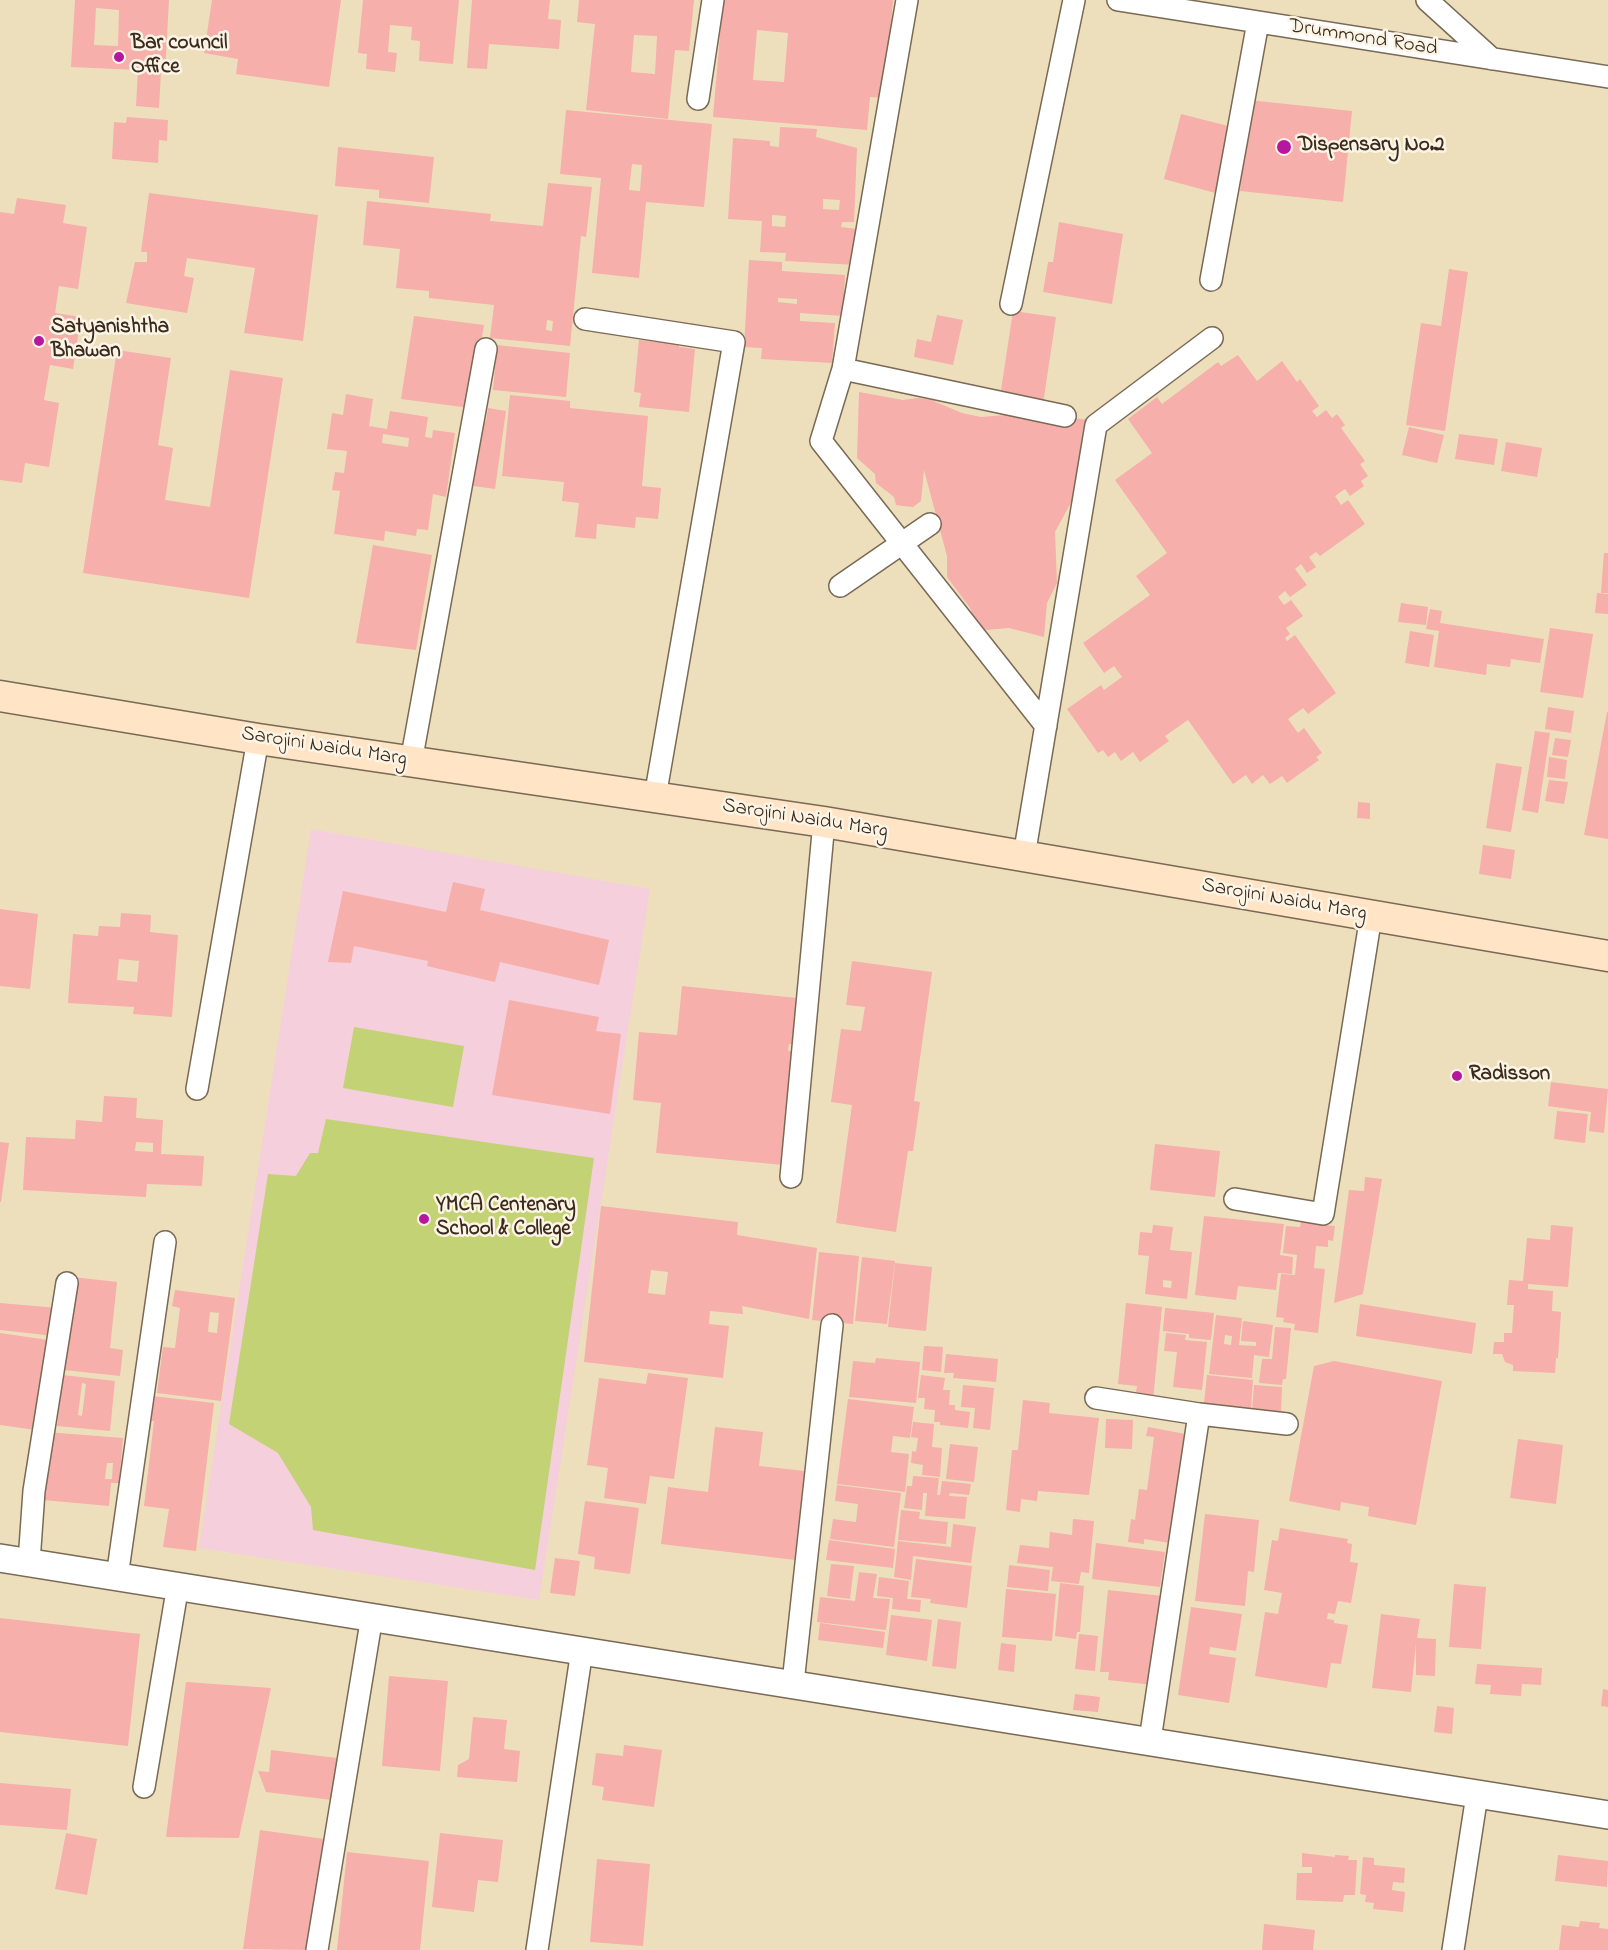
<!DOCTYPE html>
<style>
body{margin:0}
canvas{display:block;background:#eddfbc}
</style>
<canvas width="1608" height="1950"></canvas>
<script>
const ctx = document.querySelector('canvas').getContext('2d');
ctx.lineJoin = 'round';
function fillPath(path, color) { ctx.fillStyle = color; ctx.fill(path, 'evenodd'); }
const poly = rows => new Path2D(rows.map(r => 'M' + r).join(''));
function strokePath(path, color, width, dash) { ctx.strokeStyle = color; ctx.lineWidth = width; ctx.lineCap = dash ? 'butt' : 'round'; ctx.setLineDash(dash || []); ctx.stroke(path); }
function write(font, color, halo, rows, align = 'center') {
  ctx.font = font + ' "Indie Flower",sans-serif'; ctx.lineWidth = 5; ctx.setLineDash([]); ctx.textBaseline = 'middle'; ctx.strokeStyle = halo; ctx.fillStyle = color; for (const [text, x, y, turn = 0] of rows) {
    ctx.save(); ctx.translate(x, y); ctx.rotate((+turn || 0) * Math.PI / 180); ctx.textAlign = isNaN(turn) ? turn : align; if (halo) ctx.strokeText(text, 0, 0); ctx.fillText(text, 0, 0); ctx.restore();
  }
}
fillPath(poly([
 [311,829,650,889,539,1600,199,1548]
]), '#f5cfdb');
fillPath(poly([
 [354,1027,464,1046,453,1107,343,1088],
 [326,1119,594,1158,535,1570,313,1530,311,1507,278,1453,229,1424,268,1174,296,1176,310,1153,318,1153]
]), '#c3d274');
fillPath(poly([
 [75,0,169,0,165,73,161,72,159,108,136,106,138,70,71,67],
 [96,8,119,10,118,46,94,45],
 [212,0,341,0,329,87,236,74,238,59,204,53],
 [363,0,459,0,453,64,419,61,420,41,411,40,412,27,390,25,388,52,397,53,395,72,366,69,367,54,358,53],
 [472,0,550,0,548,19,561,20,559,49,489,44,487,69,467,68],
 [579,0,694,0,689,51,675,50,668,119,586,110,595,24,577,22],
 [634,35,657,36,655,74,631,72],
 [723,0,893,0,885,98,870,97,867,130,713,117],
 [757,30,788,33,784,82,753,80],
 [1249,100,1352,111,1343,202,1240,191],
 [566,110,712,124,704,207,646,202,639,278,592,273,601,178,560,174],
 [632,164,642,165,640,191,629,190],
 [1181,114,1236,128,1219,194,1164,179],
 [127,117,168,120,167,141,159,140,158,163,112,159,114,122,126,123],
 [780,127,817,129,816,137,857,148,854,222,842,222,841,227,857,229,856,265,785,261,786,253,760,252,762,221,728,219,733,138,770,141,770,146,779,147],
 [823,199,840,200,839,210,823,209],
 [772,215,786,216,785,227,772,226],
 [338,147,434,157,429,203,379,198,379,190,335,186],
 [548,183,592,187,586,237,581,236,570,346,490,338,494,305,429,298,429,291,396,288,400,249,363,245,367,201,491,214,490,221,543,226],
 [547,320,553,321,552,331,546,330],
 [149,193,318,215,303,341,244,333,255,268,187,258,184,276,194,278,187,313,126,303,135,262,147,262,147,252,141,252],
 [17,198,66,205,63,223,87,227,78,289,59,286,55,313,81,317,73,369,50,365,44,400,59,403,49,467,25,463,22,483,0,480,0,212,14,214],
 [1059,222,1123,234,1112,304,1043,292,1048,262,1053,262],
 [749,260,782,262,782,271,845,275,843,316,800,313,800,321,835,323,832,363,761,359,762,348,744,347],
 [778,298,797,299,797,304,778,302],
 [1449,269,1468,272,1445,431,1406,425,1421,323,1441,326],
 [1013,311,1056,317,1043,404,1000,397],
 [937,315,963,320,953,365,914,357,917,339,931,342],
 [414,316,484,325,470,408,401,399],
 [639,340,679,344,679,347,695,349,689,412,639,407,641,393,634,392],
 [497,345,570,353,566,397,493,390],
 [117,350,171,358,158,445,173,448,165,500,210,507,230,370,283,378,249,598,83,573],
 [1238,355,1257,381,1282,361,1297,382,1300,379,1319,406,1312,411,1317,417,1326,410,1332,418,1337,414,1345,425,1341,428,1365,461,1360,464,1368,476,1361,481,1364,486,1350,496,1345,489,1335,496,1341,505,1348,500,1365,524,1320,556,1316,552,1309,557,1316,567,1307,573,1301,564,1295,569,1307,585,1290,597,1285,591,1278,597,1284,605,1291,600,1303,616,1286,628,1290,634,1285,638,1287,641,1295,635,1336,693,1308,714,1303,708,1288,719,1298,733,1304,728,1322,753,1316,757,1319,760,1287,783,1282,776,1270,784,1263,775,1252,784,1246,775,1233,784,1188,720,1165,736,1169,741,1140,762,1133,752,1121,761,1115,752,1108,757,1103,750,1098,753,1067,709,1101,685,1104,690,1122,677,1114,666,1104,673,1083,643,1150,595,1136,576,1167,553,1115,480,1152,453,1128,419,1157,397,1162,404,1218,362,1221,366],
 [859,392,903,400,918,398,931,400,962,413,981,417,1028,413,1089,420,1080,453,1079,488,1055,532,1057,583,1047,603,1044,637,1009,628,986,630,975,622,970,608,947,577,947,556,924,470,921,501,913,507,903,506,896,505,894,497,876,483,875,474,857,458],
 [346,394,373,399,369,426,387,429,390,411,428,417,425,437,432,438,433,430,455,433,446,497,433,494,428,530,417,529,416,536,385,531,384,541,334,534,340,491,332,490,335,472,344,473,347,451,327,449,332,413,343,415],
 [383,434,409,438,408,447,382,443],
 [510,395,570,401,570,408,648,416,642,486,661,488,658,519,636,517,635,528,597,524,596,539,575,537,579,503,562,501,564,482,502,476],
 [488,408,506,411,495,489,467,485,476,420,486,421],
 [1409,427,1444,435,1437,463,1402,455],
 [1459,434,1498,439,1494,465,1455,459],
 [1506,442,1542,448,1537,477,1501,471],
 [373,545,432,555,416,650,356,643],
 [1604,553,1608,553,1608,593,1601,593],
 [1597,593,1608,594,1608,614,1595,613],
 [1401,603,1428,607,1426,625,1398,622],
 [1430,609,1442,611,1440,623,1544,639,1540,663,1511,659,1510,667,1487,664,1486,675,1434,667,1439,631,1426,629],
 [1550,628,1593,634,1583,698,1540,692],
 [1410,631,1434,635,1429,667,1405,663],
 [1548,707,1574,711,1571,733,1545,729],
 [1607,712,1608,712,1608,839,1584,835],
 [1535,731,1550,733,1538,813,1522,810],
 [1555,738,1571,740,1568,757,1552,755],
 [1549,757,1567,760,1565,779,1547,777],
 [1496,763,1522,767,1511,832,1486,828],
 [1549,780,1568,782,1564,804,1545,801],
 [1358,802,1370,803,1370,819,1357,818],
 [1483,845,1515,850,1511,879,1479,874],
 [453,882,485,889,480,910,609,940,599,985,500,962,495,982,427,966,428,961,354,946,351,963,328,962,343,891,446,912],
 [0,909,38,914,30,989,0,986],
 [121,913,151,915,150,932,178,935,172,1017,133,1014,134,1007,68,1003,73,934,98,936,99,926,120,927],
 [119,959,139,961,137,982,117,980],
 [852,961,932,972,914,1101,920,1102,913,1151,908,1151,896,1232,836,1223,852,1105,831,1102,841,1029,861,1031,865,1007,846,1005],
 [682,986,806,999,793,1044,789,1044,788,1051,804,1052,794,1166,656,1153,661,1103,633,1100,639,1032,677,1035],
 [509,1000,599,1017,596,1031,621,1034,610,1114,492,1095],
 [1551,1082,1608,1089,1604,1133,1589,1131,1591,1112,1548,1106],
 [104,1096,137,1098,136,1118,163,1120,161,1154,204,1156,202,1186,147,1184,146,1197,23,1190,26,1137,75,1139,76,1120,102,1122],
 [136,1142,153,1143,153,1152,135,1151],
 [1557,1111,1588,1114,1585,1143,1554,1139],
 [0,1142,9,1143,1,1202,0,1202],
 [1155,1144,1220,1151,1215,1197,1150,1190],
 [1365,1177,1382,1179,1363,1294,1334,1303,1349,1190,1364,1191],
 [601,1206,738,1222,737,1235,817,1248,809,1319,742,1306,743,1314,710,1311,709,1324,729,1326,723,1378,584,1362],
 [651,1270,668,1272,665,1295,648,1293],
 [1204,1216,1284,1224,1280,1255,1293,1257,1292,1274,1278,1273,1276,1290,1238,1286,1236,1300,1195,1295],
 [1301,1222,1335,1226,1333,1241,1328,1240,1328,1247,1316,1246,1314,1268,1325,1269,1318,1333,1294,1330,1295,1324,1283,1322,1284,1318,1276,1317,1281,1274,1295,1275,1297,1255,1283,1253,1286,1226,1300,1227],
 [1153,1225,1173,1227,1170,1250,1192,1252,1187,1299,1145,1294,1149,1256,1138,1255,1140,1232,1152,1233],
 [1163,1280,1172,1281,1171,1288,1163,1287],
 [1551,1225,1573,1227,1568,1287,1528,1284,1528,1289,1553,1291,1552,1311,1561,1312,1558,1358,1556,1358,1555,1373,1513,1371,1513,1365,1505,1362,1502,1354,1493,1354,1494,1342,1504,1342,1504,1333,1512,1333,1514,1305,1507,1305,1509,1280,1523,1281,1527,1238,1550,1240],
 [819,1252,859,1256,853,1324,812,1320],
 [862,1257,895,1261,887,1324,855,1321],
 [895,1263,932,1267,926,1331,888,1327],
 [73,1277,117,1282,110,1348,123,1350,120,1376,64,1370],
 [175,1290,235,1298,221,1401,157,1393,163,1347,175,1348,180,1308,172,1306],
 [210,1312,219,1313,217,1333,208,1332],
 [0,1303,58,1308,55,1336,0,1330],
 [1126,1303,1162,1307,1153,1400,1135,1398,1137,1386,1118,1384],
 [1360,1304,1476,1323,1472,1354,1356,1336],
 [1165,1308,1214,1313,1211,1340,1189,1338,1189,1334,1163,1331],
 [1216,1315,1242,1318,1239,1345,1256,1346,1256,1342,1241,1341,1243,1321,1273,1325,1269,1357,1254,1355,1252,1378,1209,1374],
 [1225,1335,1232,1336,1231,1345,1224,1344],
 [1275,1327,1291,1328,1286,1379,1283,1379,1282,1385,1259,1383,1262,1359,1272,1359],
 [0,1333,55,1341,43,1431,0,1425],
 [1166,1333,1186,1335,1185,1340,1207,1342,1202,1390,1173,1387,1177,1352,1164,1351],
 [924,1346,943,1347,941,1372,922,1370],
 [946,1354,998,1359,996,1382,953,1378,954,1373,944,1373],
 [876,1358,920,1362,916,1403,849,1397,853,1361,875,1363],
 [1334,1361,1442,1381,1416,1525,1368,1516,1369,1507,1341,1502,1340,1511,1289,1501,1314,1366],
 [648,1373,688,1378,674,1479,650,1476,646,1504,604,1498,608,1468,587,1465,599,1378,646,1384],
 [63,1375,115,1381,110,1431,57,1426],
 [82,1383,86,1384,82,1416,78,1415],
 [921,1375,945,1378,943,1390,950,1390,949,1405,955,1405,955,1410,970,1412,968,1428,940,1425,940,1422,934,1422,935,1410,924,1409,925,1398,918,1398],
 [1207,1375,1253,1380,1251,1408,1204,1403],
 [963,1385,994,1388,990,1430,973,1428,975,1408,961,1407],
 [1254,1385,1282,1387,1281,1413,1252,1411],
 [152,1396,214,1403,196,1551,163,1547,169,1509,144,1506,154,1421,150,1421],
 [848,1399,914,1407,910,1438,893,1436,891,1452,909,1454,905,1492,837,1484],
 [1023,1400,1050,1403,1049,1413,1099,1418,1089,1495,1038,1491,1037,1501,1021,1499,1020,1512,1006,1510,1012,1450,1018,1450],
 [1106,1419,1133,1420,1132,1449,1105,1448],
 [913,1422,934,1424,932,1447,942,1448,940,1477,922,1475,923,1465,911,1463,912,1451,916,1452,918,1438,911,1437],
 [715,1427,763,1432,759,1466,814,1472,804,1561,661,1544,668,1487,708,1492],
 [1148,1427,1191,1435,1177,1544,1144,1539,1144,1544,1128,1542,1131,1519,1135,1520,1139,1489,1147,1490,1154,1437,1146,1436],
 [46,1432,123,1438,119,1483,111,1483,109,1506,43,1500],
 [107,1463,113,1463,112,1479,105,1479],
 [1518,1439,1563,1445,1556,1504,1510,1498],
 [950,1444,978,1447,974,1482,946,1479],
 [913,1476,939,1478,937,1495,940,1495,942,1481,971,1484,969,1495,950,1493,949,1496,967,1497,965,1519,925,1516,927,1493,923,1493,922,1510,904,1508,907,1486,912,1486],
 [837,1485,901,1493,894,1547,830,1539,833,1519,856,1522,858,1504,835,1501],
 [585,1501,639,1508,630,1574,594,1569,595,1557,578,1554],
 [901,1510,920,1512,919,1519,948,1522,946,1544,898,1540],
 [1205,1514,1259,1520,1254,1572,1248,1571,1245,1606,1195,1601],
 [1073,1519,1094,1521,1089,1573,1081,1572,1079,1584,1051,1581,1053,1567,1017,1563,1020,1545,1049,1548,1050,1532,1072,1535],
 [953,1524,976,1527,971,1563,913,1556,911,1580,894,1577,898,1541,951,1547],
 [1280,1528,1348,1539,1347,1543,1352,1544,1350,1562,1358,1563,1351,1603,1338,1601,1335,1614,1328,1613,1327,1619,1334,1620,1334,1623,1348,1625,1341,1664,1331,1663,1327,1688,1255,1676,1265,1612,1278,1614,1282,1593,1264,1590,1272,1540,1278,1541],
 [829,1540,895,1549,893,1568,826,1560],
 [1096,1543,1165,1552,1160,1587,1092,1579],
 [555,1558,580,1561,575,1596,550,1593],
 [916,1559,972,1566,967,1608,930,1603,931,1599,911,1597],
 [831,1564,854,1566,850,1599,827,1596],
 [1009,1565,1050,1570,1048,1591,1007,1587],
 [859,1572,877,1574,873,1598,890,1599,886,1630,817,1622,820,1597,855,1601],
 [879,1577,909,1581,907,1599,921,1600,920,1612,892,1609,893,1598,877,1596],
 [1060,1583,1084,1586,1080,1632,1077,1632,1076,1639,1055,1636],
 [1454,1584,1486,1587,1481,1649,1449,1647],
 [1006,1589,1056,1594,1052,1641,1002,1637],
 [1108,1590,1163,1596,1154,1685,1108,1680,1109,1672,1100,1672],
 [1191,1607,1242,1614,1236,1651,1210,1647,1209,1654,1236,1658,1229,1703,1178,1695],
 [1381,1614,1420,1619,1417,1638,1436,1639,1435,1676,1416,1675,1416,1643,1411,1692,1372,1688],
 [891,1615,932,1620,927,1661,886,1655],
 [0,1618,140,1634,128,1746,0,1732],
 [938,1619,961,1622,956,1669,932,1666],
 [820,1623,885,1632,883,1648,818,1640],
 [1079,1634,1098,1636,1095,1671,1075,1669],
 [1001,1643,1016,1645,1014,1672,998,1670],
 [1477,1664,1542,1668,1541,1685,1522,1684,1521,1696,1490,1694,1491,1685,1475,1684],
 [389,1676,448,1681,440,1771,382,1766],
 [186,1682,271,1688,239,1838,166,1837],
 [1603,1689,1608,1690,1608,1707,1601,1706],
 [1075,1694,1100,1697,1098,1712,1073,1710],
 [1437,1706,1454,1708,1452,1734,1434,1732],
 [473,1717,507,1720,504,1749,520,1751,517,1782,457,1777,458,1765,469,1759],
 [624,1745,662,1750,654,1807,602,1800,604,1787,592,1785,596,1753,623,1756],
 [271,1750,337,1758,332,1800,266,1792,258,1771,269,1772],
 [0,1783,71,1789,67,1830,0,1825],
 [260,1830,324,1839,309,1950,243,1949],
 [66,1833,97,1839,87,1895,55,1889],
 [440,1833,503,1840,498,1882,478,1880,474,1912,432,1907],
 [347,1852,429,1861,420,1950,337,1950],
 [1302,1853,1335,1857,1335,1855,1349,1856,1348,1860,1357,1860,1355,1895,1344,1895,1343,1902,1296,1900,1297,1873,1312,1873,1312,1867,1302,1867],
 [1558,1855,1608,1861,1607,1887,1555,1881],
 [1363,1857,1374,1858,1374,1865,1405,1868,1404,1883,1393,1882,1392,1890,1405,1892,1403,1912,1373,1909,1374,1903,1365,1902,1366,1895,1360,1894],
 [597,1859,650,1864,643,1946,590,1942],
 [1580,1921,1600,1923,1599,1928,1608,1929,1608,1950,1559,1950,1562,1925,1579,1927],
 [1264,1924,1315,1930,1313,1950,1262,1950]
]), '#f6afab');
const minor = poly([
 [907,0,843,369,1065,416],
 [1118,0,1608,77],
 [1427,0,1492,59],
 [698,99,713,0],
 [1211,280,1258,22],
 [1011,304,1074,0],
 [585,319,734,342,655,797],
 [843,369,821,441,1046,726],
 [840,586,930,524],
 [411,762,486,349],
 [1024,856,1096,425,1212,338],
 [197,1089,258,739],
 [791,1177,824,822],
 [1235,1199,1323,1214,1371,916],
 [1096,1398,1199,1414,1150,1740],
 [1199,1414,1287,1424],
 [29,1562,34,1491,67,1283],
 [117,1577,165,1242],
 [793,1683,832,1325],
 [144,1787,178,1585],
 [317,1950,372,1616],
 [537,1950,582,1650],
 [1453,1950,1477,1795]
]);
const tertiary = poly([
 [0,1558,1608,1815]
]);
const secondary = poly([
 [0,696,258,739,824,822,1608,956]
]);
strokePath(minor, '#796955', 24);
strokePath(tertiary, '#796955', 30);
strokePath(secondary, '#796955', 33);
strokePath(minor, '#fff', 21);
strokePath(tertiary, '#fff', 27);
strokePath(secondary, '#ffe4c6', 30);
for (const [x, y, r, color] of [
 [119,57,6,"#b5179e"],
 [1284,147,8,"#b5179e"],
 [39,341,6,"#b5179e"],
 [1457,1076,6,"#b5179e"],
 [424,1219,6,"#b5179e"]
]) { const dot = new Path2D(); dot.arc(x, y, r, 0, 2 * Math.PI); ctx.fillStyle = color; ctx.fill(dot); strokePath(dot, '#fcf5e5', 2); }
write('21px', '#3b2a1e', '#fcf5e5', [
 ["Drummond Road",1363,39,9],
 ["Sarojini Naidu Marg",324,748,9],
 ["Sarojini Naidu Marg",805,820,9],
 ["Sarojini Naidu Marg",1284,901,10]
]);
write('bold 21px', '#3b2a1e', '#fcf5e5', [
 ["Bar council",131,45],
 ["Office",131,69],
 ["Dispensary No.2",1298,147],
 ["Satyanishtha",51,329],
 ["Bhawan",51,353],
 ["Radisson",1469,1076],
 ["YMCA Centenary",436,1207],
 ["School & College",436,1231]
], 'left');
</script>
